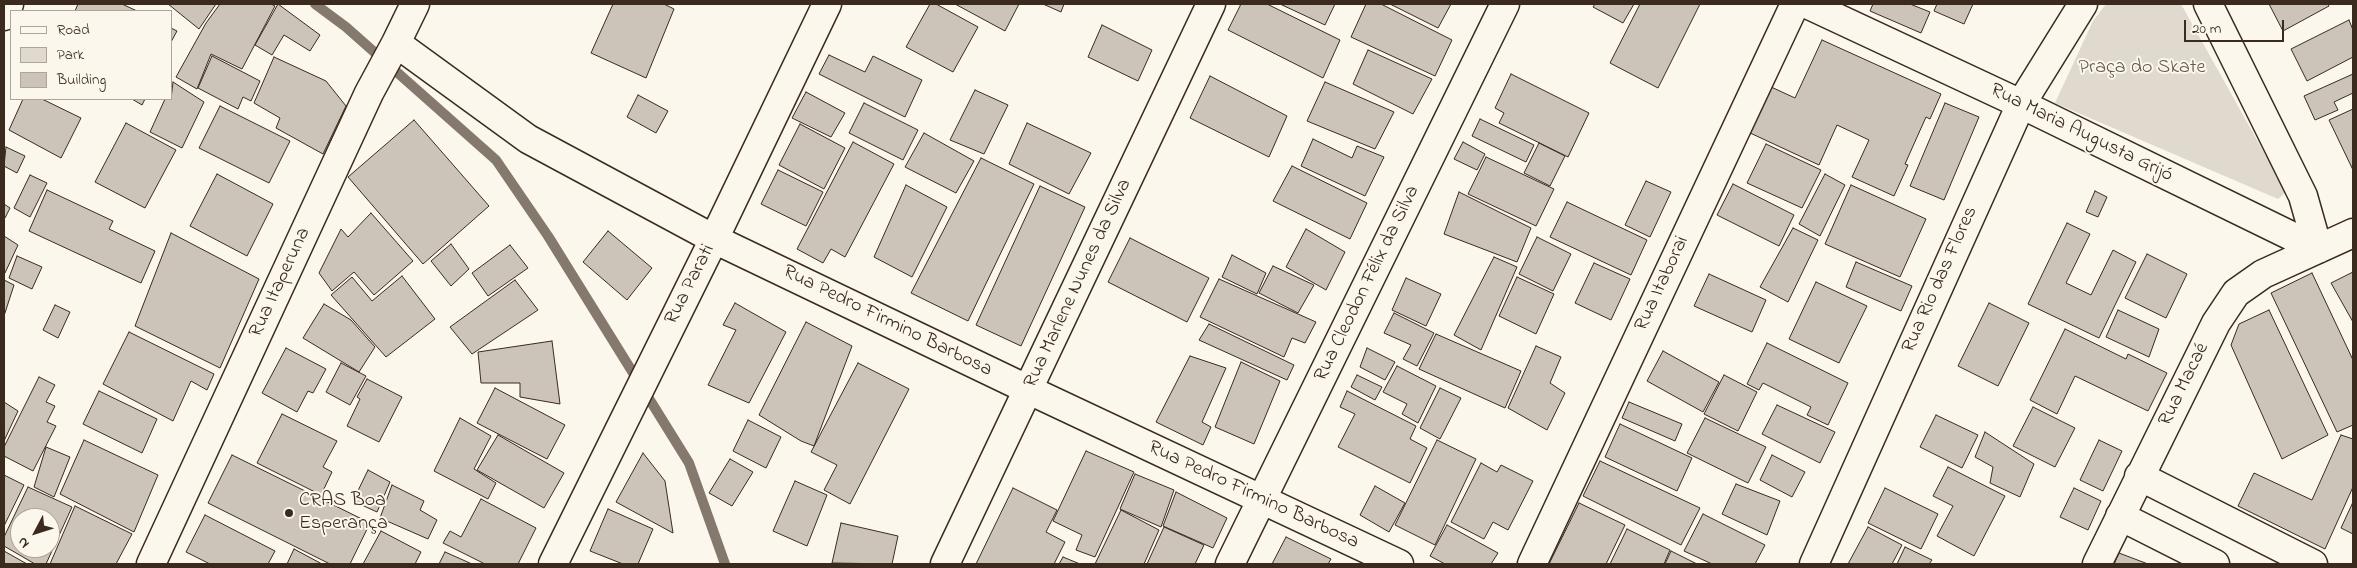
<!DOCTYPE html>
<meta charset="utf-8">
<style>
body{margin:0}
#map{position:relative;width:2357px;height:568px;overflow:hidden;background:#fbf7ec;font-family:"Indie Flower",sans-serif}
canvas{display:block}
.frame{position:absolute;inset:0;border:5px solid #3b2a1e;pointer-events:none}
.legend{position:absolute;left:10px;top:10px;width:162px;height:90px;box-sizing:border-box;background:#fbf7ec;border:1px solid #aea59a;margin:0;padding:6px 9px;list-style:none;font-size:15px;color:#3b2a1e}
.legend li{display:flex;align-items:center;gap:10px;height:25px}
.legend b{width:25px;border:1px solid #aea59a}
.north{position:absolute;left:10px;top:508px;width:50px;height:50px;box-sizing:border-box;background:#fbf7ec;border:1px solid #aea59a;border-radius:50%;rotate:230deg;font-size:14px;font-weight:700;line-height:20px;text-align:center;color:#3b2a1e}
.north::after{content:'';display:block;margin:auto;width:18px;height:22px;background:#3b2a1e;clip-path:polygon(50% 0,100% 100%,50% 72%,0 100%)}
.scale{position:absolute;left:2184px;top:20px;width:100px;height:22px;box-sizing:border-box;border:2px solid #3b2a1e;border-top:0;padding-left:6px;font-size:15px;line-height:18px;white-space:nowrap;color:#3b2a1e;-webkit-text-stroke:4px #fbf7ec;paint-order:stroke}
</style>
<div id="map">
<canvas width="2357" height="568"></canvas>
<div class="frame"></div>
<ul class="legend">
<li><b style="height:6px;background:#fbf7ec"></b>Road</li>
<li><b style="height:14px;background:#dfd9ce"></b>Park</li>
<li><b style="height:14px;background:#ccc4b9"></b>Building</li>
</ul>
<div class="north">N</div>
<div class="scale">20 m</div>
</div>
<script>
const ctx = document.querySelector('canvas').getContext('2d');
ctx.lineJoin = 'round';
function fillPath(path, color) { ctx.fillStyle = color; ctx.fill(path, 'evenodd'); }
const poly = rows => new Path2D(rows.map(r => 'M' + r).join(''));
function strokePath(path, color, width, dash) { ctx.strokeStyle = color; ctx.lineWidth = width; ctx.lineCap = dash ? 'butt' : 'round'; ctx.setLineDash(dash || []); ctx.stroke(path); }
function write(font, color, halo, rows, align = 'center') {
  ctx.font = font + ' "Indie Flower",sans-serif'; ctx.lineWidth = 4; ctx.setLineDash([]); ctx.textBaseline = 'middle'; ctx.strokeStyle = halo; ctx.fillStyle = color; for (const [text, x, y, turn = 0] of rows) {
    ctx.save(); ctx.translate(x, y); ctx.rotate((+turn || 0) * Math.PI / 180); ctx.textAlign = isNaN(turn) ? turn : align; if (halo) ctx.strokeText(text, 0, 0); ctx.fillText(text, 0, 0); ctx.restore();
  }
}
fillPath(poly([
 [2106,4,2181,4,2286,192,2278,199,2055,103,2093,21]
]), '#dfd9ce');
strokePath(poly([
 [315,4,346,27,496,160,548,236,689,463,725,564]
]), '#85796d', 10);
const building = poly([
 [78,4,122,4,137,11,75,11,78,4],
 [168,4,216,4,199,29,168,4],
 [220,4,271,4,275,6,242,69,211,54,197,89,176,77,206,23,220,4],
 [278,4,320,35,310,51,284,35,272,55,255,45,278,4],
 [613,4,664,4,674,9,646,78,591,53,613,4],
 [930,4,936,4,978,27,953,72,906,47,930,4],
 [955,4,1019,4,1005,31,955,4],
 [1043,4,1064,4,1061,12,1043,4],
 [1241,4,1267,4,1340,40,1323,78,1228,30,1241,4],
 [1280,4,1335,4,1325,25,1280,4],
 [1366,4,1381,4,1452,40,1435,76,1351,37,1366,4],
 [1390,4,1451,4,1438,28,1390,4],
 [1595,4,1634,4,1623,23,1593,7,1595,4],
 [1640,4,1700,4,1658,88,1610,63,1640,4],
 [1873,4,1910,4,1930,12,1921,33,1870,11,1873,4],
 [1937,4,1973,4,1964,24,1934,11,1937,4],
 [2269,4,2328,4,2329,6,2283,31,2269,4],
 [2349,20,2353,30,2353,57,2307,81,2291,49,2349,20],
 [1102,25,1152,50,1138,81,1088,57,1102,25],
 [171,28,177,31,171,42,171,28],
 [1822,40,1941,94,1930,119,1926,117,1905,164,1908,165,1894,196,1852,177,1869,140,1837,125,1819,165,1748,132,1769,86,1795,98,1822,40],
 [1368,50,1432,79,1413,114,1353,84,1368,50],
 [829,55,865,72,873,56,922,80,905,117,819,74,829,55],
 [212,56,260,81,251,101,243,97,238,109,198,88,212,56],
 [274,57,326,81,346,106,323,154,276,128,280,118,254,103,274,57],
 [1511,74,1589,113,1568,157,1499,123,1504,113,1495,108,1511,74],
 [2353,74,2353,93,2334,102,2338,110,2315,120,2304,96,2353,74],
 [1210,76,1287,116,1269,157,1190,118,1210,76],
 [173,82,204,102,182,148,150,132,165,99,171,99,173,82],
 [1325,82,1394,112,1375,149,1307,121,1325,82],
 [975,90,1008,105,984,154,950,140,975,90],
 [806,92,845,113,831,137,792,118,806,92],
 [638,95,668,111,656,133,627,117,638,95],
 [23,99,42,99,81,118,61,158,9,130,23,99],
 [132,99,145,99,142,105,132,99],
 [864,103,918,130,903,160,849,133,864,103],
 [1945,103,1979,117,1944,200,1910,186,1945,103],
 [220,106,290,141,269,183,199,148,220,106],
 [2353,109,2353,170,2329,120,2353,109],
 [1480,119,1534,145,1526,162,1472,136,1480,119],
 [414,120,489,206,423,264,348,177,414,120],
 [126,123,176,150,145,208,95,182,126,123],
 [1027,123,1091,153,1069,194,1009,164,1027,123],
 [800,124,845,148,824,189,779,165,800,124],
 [924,133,974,161,956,193,905,167,924,133],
 [1313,139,1352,158,1357,146,1384,157,1365,196,1301,166,1313,139],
 [853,142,894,164,845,257,831,249,823,263,797,249,853,142],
 [1463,142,1485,154,1477,170,1454,159,1463,142],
 [1539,143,1565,156,1550,186,1524,173,1539,143],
 [1766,144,1821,170,1802,208,1747,183,1766,144],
 [6,147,25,156,17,173,4,166,6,147],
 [1486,157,1554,189,1536,226,1468,194,1486,157],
 [981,158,1034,184,968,321,911,293,981,158],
 [1292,166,1367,203,1350,239,1273,201,1292,166],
 [778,170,823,192,806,226,761,204,778,170],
 [217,174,273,204,247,256,190,226,217,174],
 [1825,174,1845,185,1820,236,1799,224,1825,174],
 [30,175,47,183,30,217,14,208,30,175],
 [1646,181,1671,192,1650,237,1625,225,1646,181],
 [1733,184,1794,215,1779,246,1717,215,1733,184],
 [906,185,947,207,912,277,874,257,906,185],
 [1851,185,1926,219,1900,277,1825,244,1851,185],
 [1040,186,1085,207,1021,346,976,325,1040,186],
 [47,190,113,221,109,229,155,251,141,283,29,231,47,190],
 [2095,191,2107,197,2098,217,2086,212,2095,191],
 [1459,192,1531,228,1517,262,1444,234,1459,192],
 [1567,202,1647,240,1631,275,1550,237,1567,202],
 [4,204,10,208,5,218,4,217,4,204],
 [371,213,413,261,374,295,354,272,332,291,319,273,341,229,348,237,371,213],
 [2067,223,2090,234,2066,283,2091,295,2113,250,2136,262,2099,338,2028,304,2067,223],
 [1793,228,1818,240,1788,302,1760,287,1793,228],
 [1306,229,1345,252,1326,290,1286,267,1306,229],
 [608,231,652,268,627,300,583,262,608,231],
 [171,233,259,279,220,368,135,326,171,233],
 [4,236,18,245,5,273,4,272,4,236],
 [1537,237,1571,254,1553,291,1519,274,1537,237],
 [1130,238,1209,278,1187,322,1108,282,1130,238],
 [451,244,469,269,451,286,431,261,451,244],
 [510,245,528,268,488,296,472,273,510,245],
 [2147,254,2187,274,2166,318,2125,298,2147,254],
 [1232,255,1266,273,1257,294,1222,277,1232,255],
 [17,256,42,267,32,289,9,278,17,256],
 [1494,257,1517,267,1481,350,1454,335,1494,257],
 [1856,262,1912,286,1901,311,1846,287,1856,262],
 [1594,263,1630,279,1611,320,1575,303,1594,263],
 [1273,266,1314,285,1298,313,1259,293,1273,266],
 [2353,272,2353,322,2331,283,2353,272],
 [2312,273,2353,360,2353,425,2337,432,2271,293,2312,273],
 [1709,274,1766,300,1752,332,1694,306,1709,274],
 [402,276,435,319,386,357,331,295,352,277,372,301,402,276],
 [1517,277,1554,294,1536,334,1499,316,1517,277],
 [1406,278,1441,294,1426,326,1392,310,1406,278],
 [1219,279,1316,322,1305,343,1292,338,1284,357,1200,317,1219,279],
 [4,280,14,285,4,316,4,280],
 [515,280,538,310,472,354,450,327,515,280],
 [1816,282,1867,306,1839,363,1789,339,1816,282],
 [735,303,786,332,749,403,708,385,736,330,723,325,735,303],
 [1989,303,2029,323,1998,386,1958,366,1989,303],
 [324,304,351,320,375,347,359,372,303,338,324,304],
 [55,305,70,312,58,338,43,330,55,305],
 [2118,310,2159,329,2149,357,2106,337,2118,310],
 [2269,310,2328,435,2282,459,2231,345,2239,324,2269,310],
 [1394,313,1434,333,1417,366,1403,359,1411,345,1384,333,1394,313],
 [806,322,852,346,814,446,801,441,759,415,806,322],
 [1209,324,1294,365,1287,380,1199,340,1209,324],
 [2065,329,2126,359,2128,354,2167,373,2148,411,2075,376,2057,414,2030,400,2065,329],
 [129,332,214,374,207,390,191,381,173,421,103,384,129,332],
 [1436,334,1521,371,1505,408,1419,369,1436,334],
 [552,341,560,404,520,397,520,383,481,383,478,352,552,341],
 [1767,343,1848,383,1828,425,1807,415,1811,407,1763,383,1759,390,1747,384,1767,343],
 [1536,346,1561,357,1550,383,1565,393,1547,430,1508,408,1536,346],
 [286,348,326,369,313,393,308,391,297,412,262,393,286,348],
 [1367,348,1395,362,1385,380,1360,367,1367,348],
 [1663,351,1719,382,1703,412,1647,381,1663,351],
 [1190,356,1226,368,1202,422,1211,427,1203,445,1156,422,1190,356],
 [1241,362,1280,381,1254,444,1215,427,1241,362],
 [341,363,366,376,350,405,326,392,341,363],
 [858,363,909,389,850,504,824,490,837,465,811,452,858,363],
 [1397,366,1436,386,1418,423,1402,414,1407,404,1383,392,1397,366],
 [1357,375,1382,387,1375,400,1351,387,1357,375],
 [1724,375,1757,392,1738,431,1704,414,1724,375],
 [39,377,55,385,46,402,55,406,47,422,56,426,33,471,4,456,4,447,39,377],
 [367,379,402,397,379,442,347,426,360,399,357,397,367,379],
 [495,388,565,425,547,459,477,423,495,388],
 [1440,388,1461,398,1440,439,1420,428,1440,388],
 [99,391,157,419,142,453,83,424,99,391],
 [1347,391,1416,426,1410,439,1427,448,1410,483,1338,447,1355,414,1340,407,1347,391],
 [4,402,18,411,4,441,4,402],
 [1629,402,1682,424,1675,441,1622,418,1629,402],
 [1777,405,1835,432,1820,463,1762,434,1777,405],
 [2033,407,2075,428,2055,467,2013,446,2033,407],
 [282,414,337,441,323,467,332,472,321,495,257,463,282,414],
 [1936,415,1978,435,1962,468,1920,447,1936,415],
 [460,418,491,436,474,469,496,483,488,499,434,471,460,418],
 [1705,418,1766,447,1748,483,1687,453,1705,418],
 [748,420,781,437,766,468,733,451,748,420],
 [1620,424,1692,458,1677,491,1605,457,1620,424],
 [1985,432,2034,464,2020,497,1990,483,1993,467,1975,457,1985,432],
 [498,435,564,473,544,508,477,470,498,435],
 [2341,435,2353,439,2353,487,2325,549,2238,506,2254,473,2312,500,2341,435],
 [84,440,158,475,134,532,60,494,84,440],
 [1437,440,1476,459,1435,545,1395,525,1437,440],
 [2099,440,2122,451,2103,491,2080,480,2099,440],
 [46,447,70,457,54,497,34,487,46,447],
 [1086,451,1134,472,1095,557,1076,550,1082,535,1053,521,1086,451],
 [643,453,665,481,673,533,616,502,643,453],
 [232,455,370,523,350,564,330,564,208,503,232,455],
 [1772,455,1805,472,1792,497,1760,480,1772,455],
 [730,459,753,472,732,506,709,493,730,459],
 [1600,461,1700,508,1681,545,1583,496,1600,461],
 [1481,463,1497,472,1501,465,1533,481,1508,530,1493,522,1484,539,1451,522,1481,463],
 [1948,467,2005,496,1974,556,1937,536,1953,506,1933,496,1948,467],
 [368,470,390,482,377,512,353,501,368,470],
 [1135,474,1174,490,1161,527,1120,509,1135,474],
 [4,475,24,485,4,526,4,475],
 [795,481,827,495,807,546,773,531,795,481],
 [1736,484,1780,501,1767,535,1722,514,1736,484],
 [392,485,424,501,420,510,437,520,428,539,380,518,392,485],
 [1375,486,1405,503,1389,532,1360,515,1375,486],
 [28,487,72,507,46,564,35,564,4,546,4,537,28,487],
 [20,518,50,518,50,548,20,548,20,518],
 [1013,488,1057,510,1046,532,1065,542,1054,564,976,564,1013,488],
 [1885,488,1938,514,1921,549,1868,523,1885,488],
 [2074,488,2101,501,2088,530,2060,517,2074,488],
 [1176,492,1227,518,1213,548,1163,526,1176,492],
 [481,499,536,528,518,564,485,564,443,543,450,531,461,537,481,499],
 [2353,502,2353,534,2341,528,2353,502],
 [1579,503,1625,525,1606,564,1549,564,1579,503],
 [75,506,132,534,116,564,50,564,75,506],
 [608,509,653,529,638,564,623,564,590,551,608,509],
 [1121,510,1159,530,1144,564,1095,564,1121,510],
 [1703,514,1765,545,1755,564,1712,564,1684,551,1703,514],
 [205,515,275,551,268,564,210,564,186,552,205,515],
 [841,523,898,536,892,564,832,563,841,523],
 [1447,525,1498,553,1491,564,1445,564,1430,556,1447,525],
 [1164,527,1204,545,1195,564,1147,564,1164,527],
 [1868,527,1902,545,1892,564,1848,564,1868,527],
 [1627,529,1670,550,1664,564,1610,564,1627,529],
 [381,531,421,552,415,564,363,564,381,531],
 [1286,537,1331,559,1328,564,1272,564,1286,537],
 [1905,547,1932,560,1929,564,1897,564,1905,547],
 [294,549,322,564,287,564,294,549],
 [4,551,27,564,4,564,4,551],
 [1671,551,1697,564,1665,564,1671,551],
 [445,552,472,564,439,564,445,552],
 [2119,553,2148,564,2114,564,2119,553],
 [1063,557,1080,564,1059,564,1063,557]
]);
fillPath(building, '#ccc4b9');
strokePath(building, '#3b2a1e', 1);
const street = poly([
 [1807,4,2021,104,2318,249],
 [2208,4,2303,196,2318,249],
 [4,16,9,4],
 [396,43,528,139,714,239,1029,390,1399,564],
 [2139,476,2313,564],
 [2120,516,2215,564],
 [151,564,369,93,396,43,415,4],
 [553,564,714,239,827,4],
 [945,564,1211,4],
 [1230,564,1505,4],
 [1532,564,1795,4],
 [1814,564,2021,104,2083,4],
 [2097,564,2216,323,2236,293,2263,274,2353,233]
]);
strokePath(street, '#3b2a1e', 31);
strokePath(street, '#fbf7ec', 28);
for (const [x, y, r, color] of [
 [289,513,5,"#3b2a1e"]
]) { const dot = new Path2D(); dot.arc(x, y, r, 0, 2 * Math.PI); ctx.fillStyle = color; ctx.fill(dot); strokePath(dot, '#fbf7ec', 2); }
write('20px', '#64564a', '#fbf7ec', [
 ["Praça do Skate",2142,69]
]);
write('20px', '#3b2a1e', '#fbf7ec', [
 ["Rua Maria Augusta Grijó",2081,134,26],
 ["Rua Rio das Flores",1941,280,-66],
 ["Rua Itaperuna",281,283,-65],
 ["Rua Marlene Nunes da Silva",1079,284,-65],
 ["Rua Cleodon Félix da Silva",1368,284,-64],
 ["Rua Itaborai",1663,284,-65],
 ["Rua Parati",691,285,-63],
 ["Rua Pedro Firmino Barbosa",887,322,26],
 ["Rua Macaé",2185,385,-64],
 ["Rua Pedro Firmino Barbosa",1253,496,25]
]);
write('20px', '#3b2a1e', '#fbf7ec', [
 ["CRAS Boa",299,502],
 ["Esperança",299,525]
], 'left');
</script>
